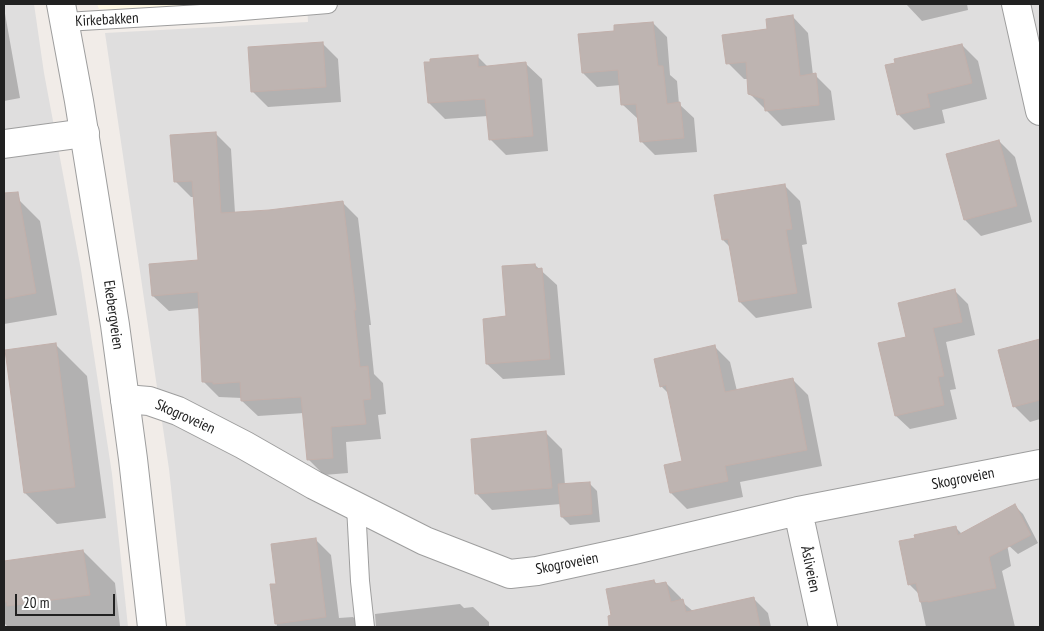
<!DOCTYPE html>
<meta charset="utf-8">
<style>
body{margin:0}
#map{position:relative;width:1044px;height:631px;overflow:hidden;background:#f1ece8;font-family:"PT Sans Narrow",sans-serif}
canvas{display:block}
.frame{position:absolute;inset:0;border:5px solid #212121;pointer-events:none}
.scale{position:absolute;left:15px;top:594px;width:100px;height:22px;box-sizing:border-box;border:2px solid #212121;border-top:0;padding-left:6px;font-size:15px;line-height:18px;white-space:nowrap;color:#212121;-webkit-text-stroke:4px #fff;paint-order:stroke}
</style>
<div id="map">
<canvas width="1044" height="631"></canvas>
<div class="frame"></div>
<div class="scale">20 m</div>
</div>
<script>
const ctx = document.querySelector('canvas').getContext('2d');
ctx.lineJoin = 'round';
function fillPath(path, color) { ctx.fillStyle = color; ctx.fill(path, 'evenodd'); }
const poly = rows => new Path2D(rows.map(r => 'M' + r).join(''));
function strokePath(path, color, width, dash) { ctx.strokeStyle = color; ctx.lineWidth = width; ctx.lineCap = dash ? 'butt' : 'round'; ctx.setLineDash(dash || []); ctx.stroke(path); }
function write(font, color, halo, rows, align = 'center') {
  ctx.font = font + ' "PT Sans Narrow",sans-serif'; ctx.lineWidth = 4; ctx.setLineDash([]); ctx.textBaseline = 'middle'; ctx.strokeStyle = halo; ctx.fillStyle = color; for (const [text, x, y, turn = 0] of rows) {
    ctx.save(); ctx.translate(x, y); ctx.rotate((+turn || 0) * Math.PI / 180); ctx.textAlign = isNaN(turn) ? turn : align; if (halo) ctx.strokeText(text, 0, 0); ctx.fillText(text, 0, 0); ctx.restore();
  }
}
fillPath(poly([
 [4,4,34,4,44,73,81,270,112,474,128,627,4,627],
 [307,4,1040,4,1040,627,186,627,169,469,105,33,308,22]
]), '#dfdede');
fillPath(poly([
 [97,4,197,4,128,12,99,9]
]), '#fef8e4');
fillPath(poly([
 [906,4,967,4,968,10,922,21],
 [4,8,20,98,4,101],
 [793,17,808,33,813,75,815,75,831,91,835,120,782,126,749,93,748,79,744,79,728,63,769,30],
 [653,23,667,37,670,75,677,81,679,104,694,118,697,152,655,155,641,141,639,118,637,118,623,105,621,85,597,87,583,73,615,32],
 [322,43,338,59,341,102,268,107,252,91],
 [962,45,978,61,987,99,942,110,945,123,914,130,898,114],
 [477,56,488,67,526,64,542,79,548,151,506,155,490,139,488,116,445,119,429,103],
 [215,133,231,149,235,213,269,211,342,202,358,218,371,325,369,325,374,374,383,383,386,414,378,415,381,439,346,442,348,473,324,475,308,459,304,413,258,416,242,401,242,398,219,397,204,382,200,308,169,311,153,296,199,262,195,197,191,197,175,181],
 [999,141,1015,157,1032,222,981,236,965,220],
 [784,185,800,201,807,244,802,245,812,308,756,318,740,302,731,248,723,240],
 [18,199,40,221,57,315,4,324,4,202],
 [535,265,557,285,565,375,503,379,487,364],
 [955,291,968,304,975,335,946,342,956,389,950,390,957,419,910,429,896,416,880,344,907,338],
 [1040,340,1040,419,1030,422,1014,406,999,351],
 [55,344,87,376,106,518,57,524,25,493],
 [715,347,730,362,737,391,792,379,808,395,822,466,740,482,743,497,687,509,671,493,684,462,669,394,661,386],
 [546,433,562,449,565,485,589,483,597,491,600,522,570,525,562,517,561,504,492,510,477,494],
 [1015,506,1023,514,1038,543,1018,554,1007,544,1011,566,1002,571,1015,627,926,627,919,594,909,584,956,528,962,534],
 [316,540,331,555,339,618,353,617,363,627,277,627,272,585,277,585],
 [83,551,115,583,120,626,110,627,8,627,4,623,4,562],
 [654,581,658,585,666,583,681,598,681,601,694,612,754,599,768,613,771,627,615,627,608,590],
 [460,604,464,608,473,607,489,622,489,627,376,627,375,614]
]), '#0003');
const building = poly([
 [793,15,800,76,816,73,819,105,765,111,764,99,748,94,746,62,726,64,722,35,767,29,766,19,793,15],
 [653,22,658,66,663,66,667,104,680,102,684,138,640,142,636,104,621,105,618,70,582,73,578,34,614,31,614,25,653,22],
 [323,42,326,87,251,92,248,47,323,42],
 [962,44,972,83,927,94,930,107,897,115,885,65,895,63,894,59,962,44],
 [478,55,478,67,526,62,533,136,489,140,485,99,428,103,424,62,430,62,430,59,478,55],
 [216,132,221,213,269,210,343,201,356,310,354,310,360,367,368,366,371,399,363,400,366,424,331,427,333,458,307,460,301,397,241,401,240,382,213,384,213,382,202,382,198,292,152,296,149,264,198,260,192,181,174,182,170,135,216,132],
 [999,140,1017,206,964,220,946,154,999,140],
 [785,184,792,229,786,230,797,293,739,302,728,239,722,240,714,195,785,184],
 [18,192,36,293,4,299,4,193,18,192],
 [535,264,536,269,542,268,550,359,486,364,483,319,506,316,502,266,535,264],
 [955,289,962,322,933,328,944,376,938,377,944,405,895,416,878,343,906,337,898,303,955,289],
 [1040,339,1040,400,1013,407,998,350,1040,339],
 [56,343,75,487,24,493,5,350,56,343],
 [715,345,725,392,793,378,807,450,725,466,728,481,670,493,664,465,682,461,666,385,660,387,654,359,715,345],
 [546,431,552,488,475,494,471,439,546,431],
 [590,482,592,514,561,517,558,484,590,482],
 [1015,504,1031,535,989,557,996,588,928,602,928,601,920,602,916,583,908,585,899,541,915,538,914,535,956,526,958,535,1015,504],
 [316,538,326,617,275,624,270,584,276,584,271,544,316,538],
 [83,550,90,595,7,606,7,602,4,602,4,561,83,550],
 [654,580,655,584,666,582,671,602,683,599,686,612,754,597,760,627,609,627,608,616,611,615,606,589,654,580]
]);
fillPath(building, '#beb4b1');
strokePath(building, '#c2b0ab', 1);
const service = poly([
 [65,22,218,13,328,4],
 [356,506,360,581,365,627]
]);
const minor = poly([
 [1016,4,1040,111],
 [4,144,85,133],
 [125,399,149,401,178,411,244,445,314,485,425,541,510,574,537,571,634,550,798,511,1040,464],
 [798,511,823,627]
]);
const tertiary = poly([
 [61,4,79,101,115,325,133,459,152,627]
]);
strokePath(service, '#9e9e9e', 20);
strokePath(minor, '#9e9e9e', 30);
strokePath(tertiary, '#9e9e9e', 30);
strokePath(service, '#fff', 18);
strokePath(minor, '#fff', 28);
strokePath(tertiary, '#fff', 28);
write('15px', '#212121', '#fff', [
 ["Kirkebakken",107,20,-3],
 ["Ekebergveien",113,315,82],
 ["Skogroveien",185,417,24],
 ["Skogroveien",963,479,-11],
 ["Skogroveien",567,564,-11],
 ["Åsliveien",810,569,78]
]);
</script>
